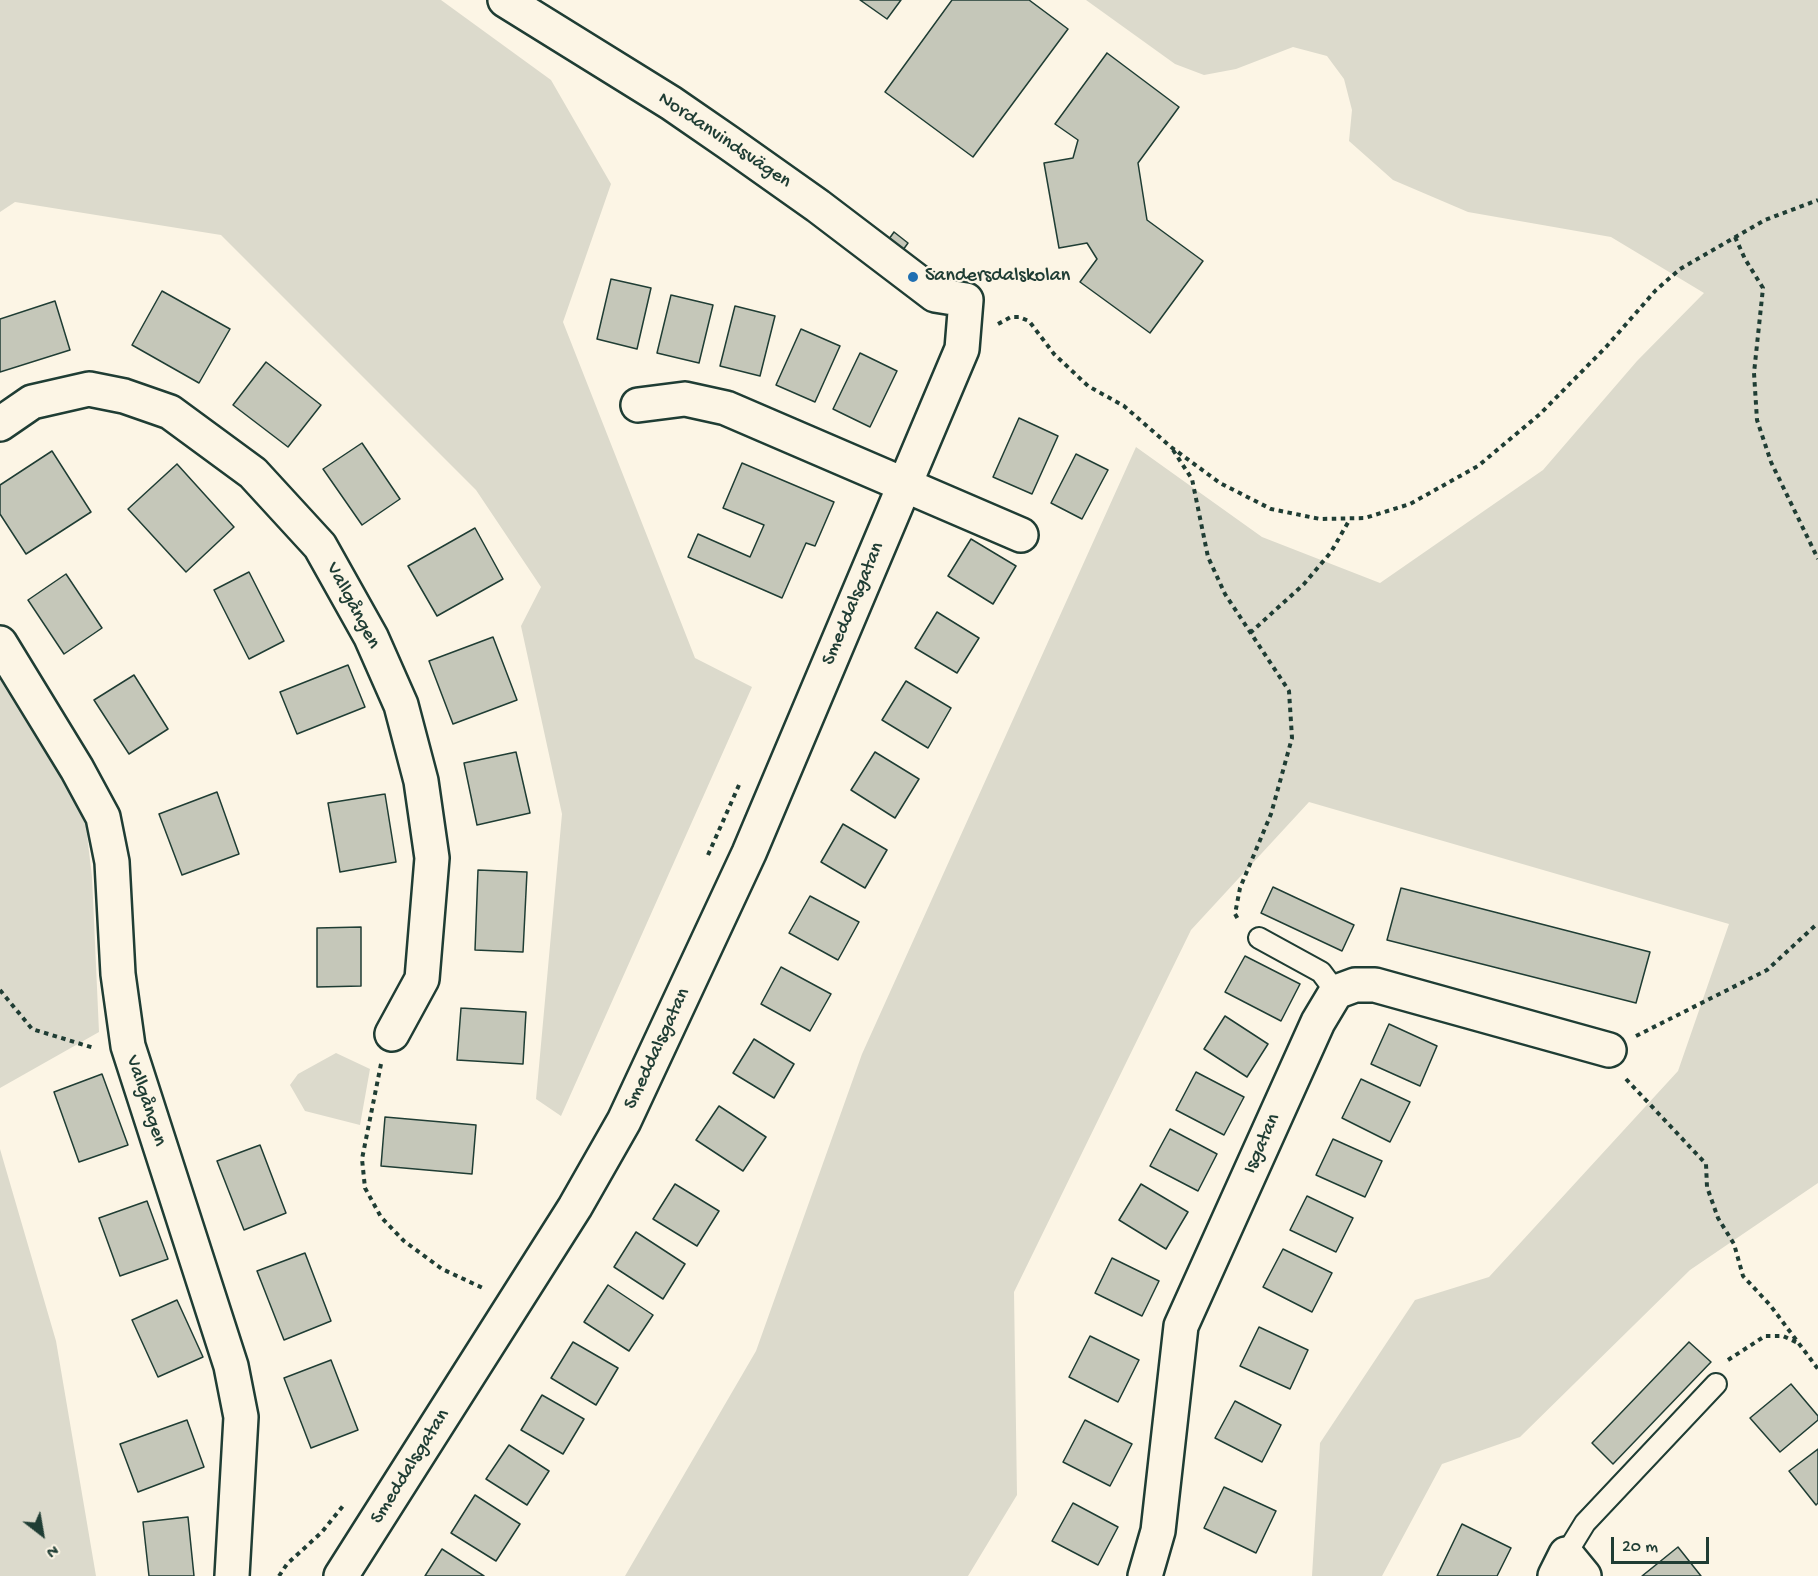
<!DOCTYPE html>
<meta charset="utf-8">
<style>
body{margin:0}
#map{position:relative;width:1818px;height:1576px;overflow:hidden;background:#fcf5e5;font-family:"Gochi Hand",sans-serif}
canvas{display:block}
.north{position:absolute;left:12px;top:1504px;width:60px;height:60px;-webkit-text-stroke:4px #fcf5e5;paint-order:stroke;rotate:149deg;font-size:16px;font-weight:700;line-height:24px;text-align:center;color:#1f3d34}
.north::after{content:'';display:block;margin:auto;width:21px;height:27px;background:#1f3d34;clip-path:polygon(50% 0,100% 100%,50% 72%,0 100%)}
.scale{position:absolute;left:1611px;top:1537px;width:98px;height:27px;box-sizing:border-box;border:3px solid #1f3d34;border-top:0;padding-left:8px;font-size:18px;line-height:21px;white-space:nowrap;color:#1f3d34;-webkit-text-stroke:4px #fcf5e5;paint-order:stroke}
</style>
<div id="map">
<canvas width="1818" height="1576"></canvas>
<div class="north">N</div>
<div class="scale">20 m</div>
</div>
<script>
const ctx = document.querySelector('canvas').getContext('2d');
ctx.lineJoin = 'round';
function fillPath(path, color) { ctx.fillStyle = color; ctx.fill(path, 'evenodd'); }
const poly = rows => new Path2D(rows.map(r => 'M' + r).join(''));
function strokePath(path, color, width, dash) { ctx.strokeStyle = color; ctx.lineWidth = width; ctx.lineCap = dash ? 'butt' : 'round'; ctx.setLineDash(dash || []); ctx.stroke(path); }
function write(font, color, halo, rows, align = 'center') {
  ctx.font = font + ' "Gochi Hand",sans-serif'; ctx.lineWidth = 4.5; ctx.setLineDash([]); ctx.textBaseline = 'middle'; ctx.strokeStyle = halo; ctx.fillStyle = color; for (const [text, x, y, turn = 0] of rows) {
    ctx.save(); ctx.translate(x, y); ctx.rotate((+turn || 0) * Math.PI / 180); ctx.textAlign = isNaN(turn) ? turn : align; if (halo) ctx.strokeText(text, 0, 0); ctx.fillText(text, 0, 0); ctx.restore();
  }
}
fillPath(poly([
 [0,0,441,0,551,80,611,184,563,322,695,658,752,687,561,1116,536,1099,562,814,521,626,541,587,476,490,221,235,15,202,0,212],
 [1086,0,1818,0,1818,1183,1690,1270,1520,1437,1442,1464,1382,1576,1312,1576,1320,1443,1415,1300,1489,1277,1678,1071,1729,924,1309,802,1191,930,1014,1292,1017,1495,968,1576,625,1576,756,1351,862,1054,1136,447,1262,537,1380,583,1543,470,1637,361,1704,293,1611,237,1468,212,1393,180,1349,141,1352,110,1344,79,1327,56,1293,47,1236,69,1204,75,1175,64],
 [0,673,63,774,86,826,92,877,99,1032,0,1088],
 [336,1053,370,1069,360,1125,305,1111,290,1085,298,1074],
 [0,1149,56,1341,96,1576,0,1576]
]), '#dcdacc');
const building = poly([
 [860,0,901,0,887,19,860,0],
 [952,0,1029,0,1068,29,973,157,885,92,952,0],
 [1107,53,1179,107,1138,163,1147,220,1203,261,1150,333,1080,282,1097,259,1087,243,1059,248,1044,163,1073,158,1078,140,1055,124,1107,53],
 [894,232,908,243,903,250,889,239,894,232],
 [611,279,651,288,637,349,597,339,611,279],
 [162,291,230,329,199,383,132,345,162,291],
 [671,295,713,305,699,363,657,353,671,295],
 [55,301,70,350,0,372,0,319,55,301],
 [735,306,775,316,760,376,720,366,735,306],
 [801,329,840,346,815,402,776,385,801,329],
 [860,353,897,371,870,427,833,409,860,353],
 [266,362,321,405,288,447,233,405,266,362],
 [1019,418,1058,436,1032,494,993,477,1019,418],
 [362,443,400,499,362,525,323,469,362,443],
 [52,451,91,512,26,554,0,514,0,485,52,451],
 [1076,454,1108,470,1082,519,1051,503,1076,454],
 [742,463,834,502,815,546,806,543,782,598,688,557,698,534,750,557,764,525,723,508,742,463],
 [177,464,234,527,186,572,128,509,177,464],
 [475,528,503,579,437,616,408,566,475,528],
 [971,539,1016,566,993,604,948,576,971,539],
 [249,572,284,641,249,659,214,590,249,572],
 [66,574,102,628,64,654,28,600,66,574],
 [937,612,979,638,957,673,915,648,937,612],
 [493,637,517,700,453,724,429,661,493,637],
 [348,665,365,707,297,734,280,692,348,665],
 [134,675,168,729,129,754,94,700,134,675],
 [906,681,951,708,928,748,882,720,906,681],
 [516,752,530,813,477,825,464,763,516,752],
 [875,752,919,779,895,818,851,790,875,752],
 [217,792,239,854,182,875,159,814,217,792],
 [385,794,396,862,340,872,328,803,385,794],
 [843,824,887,850,865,888,821,862,843,824],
 [478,870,527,872,523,952,475,950,478,870],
 [1273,887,1354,925,1342,951,1261,913,1273,887],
 [1401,888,1650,952,1636,1003,1387,940,1401,888],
 [810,896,859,922,838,960,789,933,810,896],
 [361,927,361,986,317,987,317,928,361,927],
 [1245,956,1300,984,1281,1021,1225,992,1245,956],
 [781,967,831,994,810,1031,761,1004,781,967],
 [461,1008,526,1012,523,1064,457,1060,461,1008],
 [1225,1016,1268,1044,1247,1077,1204,1049,1225,1016],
 [1389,1024,1437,1046,1420,1086,1371,1064,1389,1024],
 [754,1039,794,1064,774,1098,733,1073,754,1039],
 [1196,1072,1244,1097,1224,1135,1176,1110,1196,1072],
 [102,1074,128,1145,79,1162,54,1092,102,1074],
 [1361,1079,1410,1102,1390,1142,1342,1118,1361,1079],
 [719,1106,766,1137,743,1171,696,1140,719,1106],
 [385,1117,476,1125,472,1174,381,1166,385,1117],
 [1170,1129,1217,1154,1198,1191,1150,1166,1170,1129],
 [1333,1139,1382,1161,1365,1197,1316,1175,1333,1139],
 [260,1145,286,1213,244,1230,217,1161,260,1145],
 [675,1184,719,1211,697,1246,653,1219,675,1184],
 [1141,1184,1188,1212,1166,1249,1119,1220,1141,1184],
 [1307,1196,1353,1218,1336,1252,1290,1230,1307,1196],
 [147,1201,168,1259,120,1276,99,1218,147,1201],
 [636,1232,685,1264,663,1299,614,1267,636,1232],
 [1283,1249,1332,1273,1312,1312,1263,1287,1283,1249],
 [305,1253,331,1321,284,1340,257,1271,305,1253],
 [1112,1258,1159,1281,1142,1316,1095,1293,1112,1258],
 [608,1285,653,1315,629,1351,584,1322,608,1285],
 [177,1300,203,1357,158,1377,132,1320,177,1300],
 [1259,1327,1308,1350,1290,1389,1240,1366,1259,1327],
 [1090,1336,1139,1360,1118,1402,1069,1377,1090,1336],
 [573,1342,618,1368,596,1405,551,1378,573,1342],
 [1689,1342,1711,1362,1613,1464,1592,1443,1689,1342],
 [331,1360,358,1430,311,1448,284,1378,331,1360],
 [1791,1384,1818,1416,1818,1420,1780,1452,1750,1418,1791,1384],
 [542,1395,584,1419,563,1454,521,1430,542,1395],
 [1235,1401,1281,1425,1262,1462,1215,1438,1235,1401],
 [187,1420,204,1467,138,1492,120,1444,187,1420],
 [1085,1420,1132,1444,1110,1486,1063,1462,1085,1420],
 [509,1445,549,1471,527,1505,486,1479,509,1445],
 [1818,1449,1818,1503,1816,1505,1789,1471,1818,1449],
 [1224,1487,1276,1511,1256,1553,1204,1528,1224,1487],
 [475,1495,520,1524,496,1561,451,1533,475,1495],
 [1073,1503,1118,1527,1098,1565,1052,1541,1073,1503],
 [188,1517,194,1576,149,1576,143,1522,188,1517],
 [1462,1524,1511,1548,1497,1576,1437,1576,1462,1524],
 [1678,1547,1701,1576,1642,1576,1678,1547],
 [442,1549,484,1576,425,1576,442,1549]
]);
fillPath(building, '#c5c7b9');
strokePath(building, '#1f3d34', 1.5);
const lane = poly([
 [1259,938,1321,972,1336,992],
 [1566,1554,1585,1523,1716,1384]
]);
const street = poly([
 [638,405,685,399,726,408,1021,535],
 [0,424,32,402,89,389,124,396,170,412,253,473,320,546,371,637,401,705,421,781,432,858,422,979,392,1034],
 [0,643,77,769,103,817,112,862,118,974,128,1046,231,1366,241,1417,232,1576],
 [341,1576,575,1207,624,1121,749,853,962,349,966,300,935,295,818,206,729,143,671,103,505,0],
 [1145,1576,1158,1531,1181,1326,1318,1022,1336,992,1355,985,1375,985,1609,1050],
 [1555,1576,1566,1554,1584,1576]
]);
strokePath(lane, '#1f3d34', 24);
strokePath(street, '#1f3d34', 38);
strokePath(poly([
 [1735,237,1745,259,1763,288,1754,373,1757,420,1771,462,1818,559],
 [998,324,1011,317,1019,317,1029,321,1054,354,1088,386,1124,406,1171,447,1220,483,1271,509,1320,519,1365,518,1410,504,1478,466,1540,414,1606,347,1656,290,1680,269,1765,220,1818,200],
 [1173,450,1192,479,1208,557,1225,594,1289,691,1292,738,1271,814,1240,888,1235,914,1239,921],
 [1250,633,1304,584,1331,552,1350,519],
 [708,855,739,785],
 [0,990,32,1029,94,1048],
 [1636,1036,1767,970,1818,923],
 [381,1064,362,1159,365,1188,381,1217,404,1241,442,1269,485,1289],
 [1626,1079,1706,1164,1707,1187,1718,1218,1734,1244,1743,1276,1770,1305,1818,1369],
 [1728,1360,1765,1336,1783,1336,1798,1343],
 [279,1576,287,1564,322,1532,343,1506]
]), '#1f3d34', 4, [4.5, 4.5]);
strokePath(lane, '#fcf5e5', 20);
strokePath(street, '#fcf5e5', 33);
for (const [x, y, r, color] of [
 [913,277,6,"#1f6fb2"]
]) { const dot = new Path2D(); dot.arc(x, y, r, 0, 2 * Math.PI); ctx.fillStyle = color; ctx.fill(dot); strokePath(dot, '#fcf5e5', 2); }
write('20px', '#1f3d34', '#fcf5e5', [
 ["Nordanvindsvägen",724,141,34],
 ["Smeddalsgatan",854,604,-67],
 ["Vallgången",352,606,62],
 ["Smeddalsgatan",658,1049,-65],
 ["Vallgången",145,1101,72],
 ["Isgatan",1263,1144,-66],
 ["Smeddalsgatan",411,1467,-58]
]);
write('20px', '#1f3d34', '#fcf5e5', [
 ["Sandersdalskolan",925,277]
], 'left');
</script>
